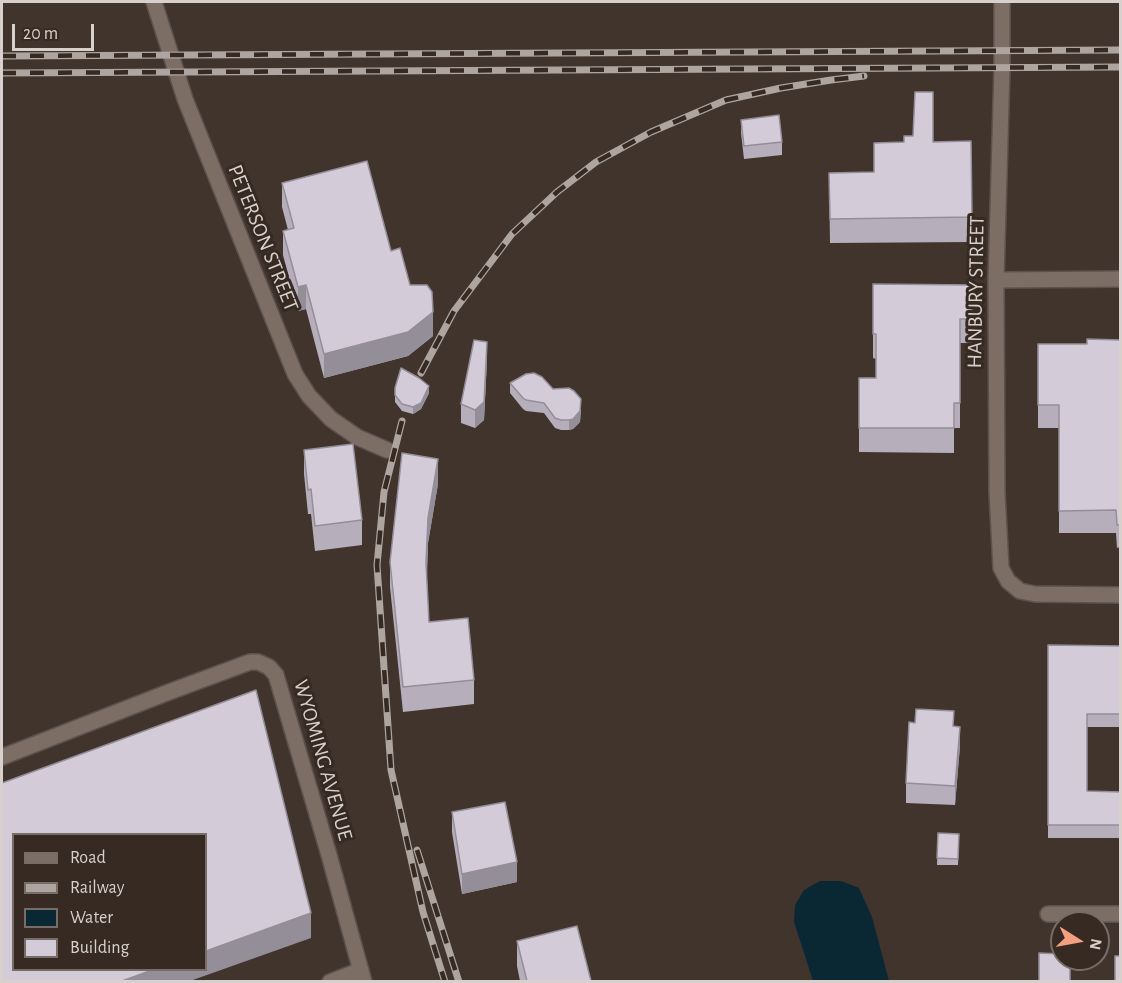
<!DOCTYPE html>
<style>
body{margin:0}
#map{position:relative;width:1122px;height:983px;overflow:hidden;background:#40342d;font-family:"Alegreya Sans",sans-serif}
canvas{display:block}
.frame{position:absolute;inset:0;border:3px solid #d8d0cc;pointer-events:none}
.legend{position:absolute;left:12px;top:833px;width:195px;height:138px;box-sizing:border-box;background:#362a23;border:2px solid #776c67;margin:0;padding:8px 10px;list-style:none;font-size:18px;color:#d8d0cc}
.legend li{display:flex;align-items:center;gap:12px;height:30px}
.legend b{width:30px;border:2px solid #776c67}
.north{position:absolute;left:1050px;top:911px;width:60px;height:60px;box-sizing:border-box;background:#362a23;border:2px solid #776c67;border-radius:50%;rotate:101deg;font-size:16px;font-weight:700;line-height:24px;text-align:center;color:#d8d0cc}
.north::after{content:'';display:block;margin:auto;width:21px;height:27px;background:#f2a080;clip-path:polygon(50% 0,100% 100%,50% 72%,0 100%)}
.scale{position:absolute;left:12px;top:24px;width:82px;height:27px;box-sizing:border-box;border:3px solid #d8d0cc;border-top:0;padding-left:8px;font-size:18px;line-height:21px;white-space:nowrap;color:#d8d0cc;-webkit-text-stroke:4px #362a23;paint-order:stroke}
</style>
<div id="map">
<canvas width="1122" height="983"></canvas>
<div class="frame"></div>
<ul class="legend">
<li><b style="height:8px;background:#7c6d65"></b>Road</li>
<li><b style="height:8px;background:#aea5a0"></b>Railway</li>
<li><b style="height:16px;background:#0a2734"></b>Water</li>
<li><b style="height:16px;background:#d4cbd9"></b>Building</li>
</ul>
<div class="north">N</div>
<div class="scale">20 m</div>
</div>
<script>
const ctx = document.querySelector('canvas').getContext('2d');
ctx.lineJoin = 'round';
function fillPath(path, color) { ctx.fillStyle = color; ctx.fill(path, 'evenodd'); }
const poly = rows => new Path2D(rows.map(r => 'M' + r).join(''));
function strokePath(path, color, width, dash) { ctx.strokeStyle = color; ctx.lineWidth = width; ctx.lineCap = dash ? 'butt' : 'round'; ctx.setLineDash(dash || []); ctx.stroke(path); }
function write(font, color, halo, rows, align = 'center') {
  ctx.font = font + ' "Alegreya Sans",sans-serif'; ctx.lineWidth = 6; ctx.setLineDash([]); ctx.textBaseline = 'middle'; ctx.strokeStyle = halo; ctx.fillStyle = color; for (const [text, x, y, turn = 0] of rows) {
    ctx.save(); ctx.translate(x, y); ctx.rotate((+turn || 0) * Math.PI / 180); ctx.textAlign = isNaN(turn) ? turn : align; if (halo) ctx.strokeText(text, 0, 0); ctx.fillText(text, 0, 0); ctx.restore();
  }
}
fillPath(poly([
 [820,881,841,881,859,888,872,917,889,981,813,981,794,922,795,905,804,890]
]), '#0a2734');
const minor = poly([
 [154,2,185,99,295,374,309,396,331,419,357,437,387,450],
 [1002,2,1002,68,996,280,997,492,1001,568,1008,581,1020,591,1035,594,1120,595],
 [996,280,1120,279],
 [2,757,169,692,250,662,258,662,269,667,276,675,329,855,364,982],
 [1048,914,1120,914],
 [330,982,361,970]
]);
strokePath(minor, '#5c514c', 18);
strokePath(minor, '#7c6d65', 15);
const rail = poly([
 [2,56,1120,50],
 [2,73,1120,67],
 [421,373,454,311,512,234,557,192,596,162,651,132,726,100,781,88,831,80,864,76],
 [402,421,384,492,377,565,391,770,423,912,445,982],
 [417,850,459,982]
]);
strokePath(rail, '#aea5a0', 7);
strokePath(rail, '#362a23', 4.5, [14]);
fillPath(poly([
 [741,120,782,142,782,155,744,159,741,133],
 [971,141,972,242,830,243,829,173,874,172,874,143],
 [282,183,391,251,410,285,433,336,408,356,324,378,306,309,298,311,283,255,283,231,288,230,282,207],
 [873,284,972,285,972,343,960,343,960,428,954,428,954,453,859,452,859,378,876,378,876,359,873,358],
 [1120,340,1120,547,1117,548,1116,533,1059,533,1059,428,1038,428,1038,344,1087,344],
 [487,360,484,420,475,428,461,423,461,404],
 [510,383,553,389,581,410,580,422,573,429,569,430,561,430,555,428,544,413,526,411,523,409,510,393],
 [395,388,429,393,421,409,413,414,402,411,395,402],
 [304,450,362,520,362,545,315,551,311,514,308,514,304,474],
 [438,484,428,543,427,577,429,622,474,680,474,704,403,712,390,587,390,562],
 [1048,645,1120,646,1120,727,1087,727,1087,791,1120,792,1120,838,1048,838],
 [954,726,960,746,955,805,906,803,906,783],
 [452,812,517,882,462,894,452,832],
 [938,833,959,834,958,865,937,865],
 [517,941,591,981,520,981,517,966]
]), '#b6afbb');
fillPath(poly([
 [306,285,306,309,298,311,298,287],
 [433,312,433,336,408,356,324,378,324,354],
 [487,342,487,360,484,420,475,428,475,410],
 [429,386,429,393,421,409,413,414,413,407],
 [581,399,580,422,573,429,569,430,569,420],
 [438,459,438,484,428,543,426,588,428,518],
 [960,727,960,746,955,805,955,786],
 [517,862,517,882,462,894,462,874],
 [311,913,311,938,190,981,122,981,155,969,206,969,206,951]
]), '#948e98');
const building = poly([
 [915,92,933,92,933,142,971,141,972,217,830,219,829,173,874,172,874,143,904,142,904,136,913,136,915,92],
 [779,115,782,142,744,146,741,120,779,115],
 [367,161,391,251,400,248,410,285,427,285,432,292,433,312,408,332,324,354,306,285,298,287,283,231,294,228,282,183,367,161],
 [873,284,972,285,972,319,960,319,960,403,954,403,954,428,859,428,859,378,876,378,876,334,873,334,873,284],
 [1087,339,1120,340,1120,525,1117,525,1116,510,1059,511,1059,405,1038,405,1038,344,1087,344,1087,339],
 [474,340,487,342,484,402,475,410,461,404,474,340],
 [401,368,419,378,429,386,421,403,413,407,402,404,395,395,395,388,401,368],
 [534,373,542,377,553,389,569,388,574,391,581,399,580,411,573,419,569,420,561,420,555,418,544,403,526,400,523,398,510,383,526,374,534,373],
 [353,444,362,520,315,526,311,489,308,490,304,450,353,444],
 [402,453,438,459,428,518,426,563,429,622,468,618,474,680,403,687,390,562,402,453],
 [1048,645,1120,646,1120,714,1087,714,1087,791,1120,792,1120,825,1048,825,1048,645],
 [256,690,311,913,206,951,206,834,14,834,14,969,155,969,122,981,2,981,2,783,256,690],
 [916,709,954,711,953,726,960,727,955,786,906,783,909,722,915,723,916,709],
 [505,802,517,862,462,874,452,812,505,802],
 [938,833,959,834,958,859,937,858,938,833],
 [577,926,591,981,527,981,517,941,577,926],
 [1039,953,1062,954,1062,959,1070,959,1070,981,1039,981,1039,953],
 [1115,956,1120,956,1120,981,1115,981,1115,956]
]);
fillPath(building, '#d4cbd9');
strokePath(building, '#948e98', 1.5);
write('21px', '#d8d0cc', '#362a23', [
 ["PETERSON STREET",263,238,68],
 ["HANBURY STREET",976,292,-89],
 ["WYOMING AVENUE",323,760,74]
]);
</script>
